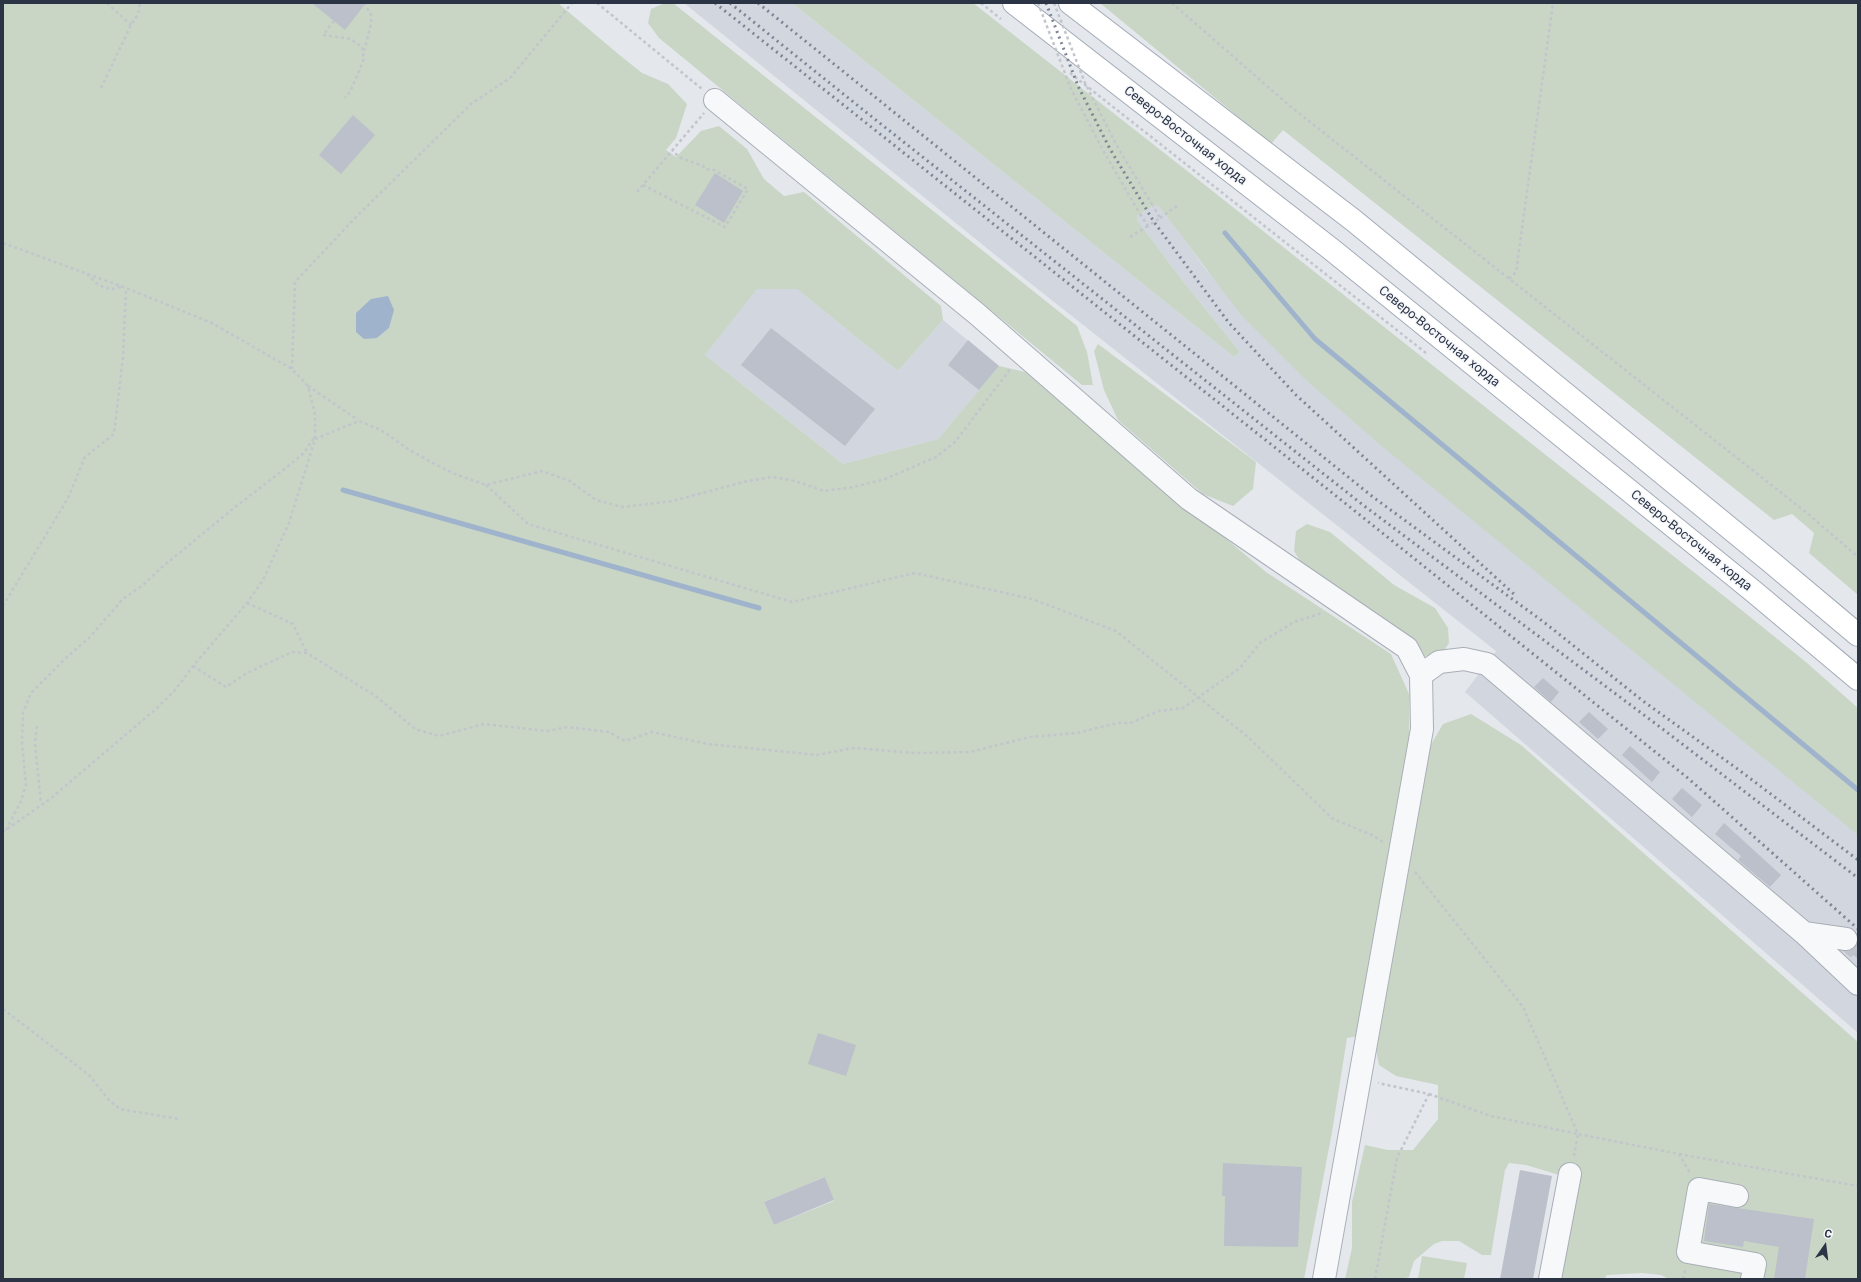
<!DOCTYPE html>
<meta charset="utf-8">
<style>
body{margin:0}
#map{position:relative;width:1861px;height:1282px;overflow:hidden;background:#e4e7ec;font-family:Roboto,sans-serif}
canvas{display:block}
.frame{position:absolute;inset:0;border:4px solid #2b3445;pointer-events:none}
.north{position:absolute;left:1805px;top:1226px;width:40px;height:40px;-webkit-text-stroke:3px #f4f6f9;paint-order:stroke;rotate:14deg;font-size:11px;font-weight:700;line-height:16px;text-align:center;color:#2b3445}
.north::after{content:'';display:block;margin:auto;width:14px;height:18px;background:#2b3445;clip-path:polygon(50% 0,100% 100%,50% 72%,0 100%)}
</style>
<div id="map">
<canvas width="1861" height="1282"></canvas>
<div class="frame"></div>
<div class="north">С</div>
</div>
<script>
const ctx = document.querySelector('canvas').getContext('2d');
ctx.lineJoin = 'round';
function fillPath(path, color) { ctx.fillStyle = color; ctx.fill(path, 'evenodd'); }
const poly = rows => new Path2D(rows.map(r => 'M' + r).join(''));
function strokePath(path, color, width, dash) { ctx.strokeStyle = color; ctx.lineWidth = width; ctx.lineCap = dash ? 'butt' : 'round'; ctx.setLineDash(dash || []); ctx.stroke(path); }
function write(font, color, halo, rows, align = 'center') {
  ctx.font = font + ' Roboto,sans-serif'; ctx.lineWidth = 3; ctx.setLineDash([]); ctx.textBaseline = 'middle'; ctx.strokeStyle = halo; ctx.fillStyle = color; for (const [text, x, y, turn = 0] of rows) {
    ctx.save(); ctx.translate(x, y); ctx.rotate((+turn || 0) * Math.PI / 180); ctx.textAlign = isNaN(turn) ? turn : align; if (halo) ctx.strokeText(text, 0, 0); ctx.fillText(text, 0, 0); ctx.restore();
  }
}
fillPath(poly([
 [684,3,792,3,1234,357,1240,352,1182,280,1137,220,1138,215,1155,205,1159,205,1207,271,1858,814,1858,1033,1465,692,1496,651,1025,279],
 [757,288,797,289,898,371,943,320,999,366,938,439,843,464,705,355]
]), '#d2d6de');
fillPath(poly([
 [3,3,558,3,617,53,642,73,668,84,687,104,676,138,666,150,676,157,701,131,719,126,747,149,764,179,784,196,804,192,941,306,943,320,898,371,797,289,757,289,705,355,843,464,938,439,999,366,1025,372,1266,572,1391,654,1409,694,1409,742,1429,748,1443,724,1471,714,1521,745,1858,1042,1858,1279,1669,1279,1661,1275,1642,1273,1607,1275,1604,1279,1554,1279,1569,1178,1526,1165,1509,1163,1505,1170,1491,1255,1482,1255,1459,1241,1442,1241,1434,1244,1414,1261,1409,1277,1403,1279,1345,1279,1352,1248,1352,1202,1365,1145,1388,1150,1413,1150,1438,1119,1438,1085,1396,1076,1379,1065,1373,1034,1347,1038,1332,1132,1304,1279,3,1279],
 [389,328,377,338,364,338],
 [825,1177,834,1201,774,1225,764,1202],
 [665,3,673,3,1077,326,1087,352,1093,385,1082,385,659,38,648,23,651,9],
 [792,3,973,3,1186,170,1739,608,1807,663,1858,708,1858,835,1378,443,1305,379,1241,315,1159,206,1155,205,1138,215,1137,220,1182,280,1240,352,1234,357],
 [1100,3,1858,3,1858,595,1809,553,1814,533,1792,514,1774,520,1283,130,1271,144],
 [1098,344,1256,462,1253,489,1233,506,1203,494,1118,420,1104,390,1094,351],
 [1307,524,1330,532,1394,585,1435,608,1448,628,1449,643,1441,655,1423,656,1380,615,1304,567,1294,551,1296,531],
 [1422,1256,1467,1263,1464,1279,1418,1279]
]), '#c9d6c5');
fillPath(poly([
 [388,296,394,310,389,328,377,338,364,339,356,332,356,313,371,299]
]), '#9fb4cc');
strokePath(poly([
 [1225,233,1315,339,1858,790],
 [343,490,759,608]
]), '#9fb4cc', 5);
fillPath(poly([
 [312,3,366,3,345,30],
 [353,115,375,135,341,174,319,155],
 [715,173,743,191,724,223,695,205],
 [771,328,875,409,845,446,741,365],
 [968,340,999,366,979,390,948,365],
 [1543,678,1559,692,1551,702,1534,687],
 [1589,712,1608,729,1598,739,1579,722],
 [1630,746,1660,772,1652,782,1622,755],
 [1682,788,1702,805,1692,817,1672,799],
 [1724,823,1781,875,1770,887,1738,860,1741,856,1715,834],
 [1858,942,1858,959,1849,951,1856,947],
 [818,1033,856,1045,846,1076,808,1064],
 [1223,1163,1302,1167,1298,1247,1224,1246,1225,1196,1222,1196],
 [1520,1170,1552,1176,1533,1279,1500,1279],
 [825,1177,834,1200,774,1225,764,1202],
 [1709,1204,1814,1219,1805,1279,1774,1279,1779,1247,1744,1241,1743,1247,1704,1241]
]), '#bbc0ca');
strokePath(poly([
 [1846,939,1858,949]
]), '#bfc3cb', 22, [22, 11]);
const minor = poly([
 [715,100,977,314,1189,499,1407,648,1421,675,1422,729,1324,1279],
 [1421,675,1439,662,1464,659,1487,664,1804,933,1858,984],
 [1804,933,1846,939],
 [1737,1196,1699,1189,1688,1252,1755,1264,1752,1279],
 [1550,1279,1570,1174]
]);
const major = poly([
 [1014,3,1331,249,1753,591,1858,679],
 [1070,3,1353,220,1771,562,1858,635]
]);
strokePath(minor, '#a9aeb7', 24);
strokePath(major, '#a3abb8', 24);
strokePath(poly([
 [107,3,131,25],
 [597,3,702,89],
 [981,3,1001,19],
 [1172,3,1291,107,1807,513,1858,557],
 [334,21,323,35,351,39,362,47,364,59,350,92,345,98],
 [364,51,371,24,371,15,365,4],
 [1070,73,1426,353],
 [101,88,131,25,138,14,140,3],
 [643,185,725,227,748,189,714,170,705,169,703,166,681,158,672,151],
 [637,192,704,113],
 [1140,214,1148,226,1160,218,1153,206],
 [1160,218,1177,206],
 [1130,237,1148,226],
 [3,243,126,288,212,323,292,369,308,386,315,414,315,439,289,523,263,580,247,603,193,666,176,689,157,708,50,799,3,832],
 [87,274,96,283,105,288,113,289,121,287],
 [1509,279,1516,272,1553,3],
 [292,369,295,282,354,219,471,104,510,78,572,3],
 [308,386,358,420],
 [315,439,359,421,381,430,408,449,433,463,455,474,486,485,542,471,570,481,596,500,622,507,673,501,743,482,772,477,795,481,824,491,854,487,885,479,936,457,955,442,1011,368],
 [486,485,528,524,792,602,915,573,1032,599,1116,631,1248,737,1333,819,1372,835,1383,842],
 [247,603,293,624,307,653],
 [3,606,68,498,85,457,114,434,123,357,126,288],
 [193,666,226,687,247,673,292,652,307,653,377,697,415,729,439,736,484,724,547,731,568,727,609,732,625,741,652,732,708,744,817,755,853,748,915,753,970,752,1030,737,1077,733,1117,723,1130,723,1159,711,1183,708,1240,668,1260,643,1294,622,1322,613],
 [37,726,35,742,41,804],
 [6,830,21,801,26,785,22,743,23,713,31,693,68,656,89,638,123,599,143,585,161,568,234,508,287,467,304,453,315,436],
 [1415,872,1523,1007,1578,1134,1679,1154,1690,1173],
 [3,1009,89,1075,109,1100,120,1109,179,1119],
 [1429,1094,1491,1116,1578,1134,1574,1156],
 [1679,1154,1858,1186],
 [1375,1279,1397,1158,1429,1094,1378,1083],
 [1683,1279,1685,1270]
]), '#c2c5cb', 2.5, [3, 3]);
strokePath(minor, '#f7f8fa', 22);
strokePath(major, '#fff', 22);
strokePath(poly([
 [715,3,1360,515,1689,779,1858,929],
 [730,3,867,113,1363,505,1656,724,1858,878],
 [758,3,1373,497,1545,623,1643,701,1739,770,1858,860],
 [1046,3,1078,86,1110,149,1154,222,1229,323,1296,395,1516,596]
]), '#7d8696', 3, [2, 4]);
strokePath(poly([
 [1038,3,1071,89,1104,152,1140,214],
 [1054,3,1085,83,1117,146,1153,206]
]), '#c2c5cb', 2.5, [3, 3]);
write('13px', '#2b3445', '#f4f6f9', [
 ["Северо-Восточная хорда",1185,136,38],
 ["Северо-Восточная хорда",1439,337,39],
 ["Северо-Восточная хорда",1691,541,39]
]);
</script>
